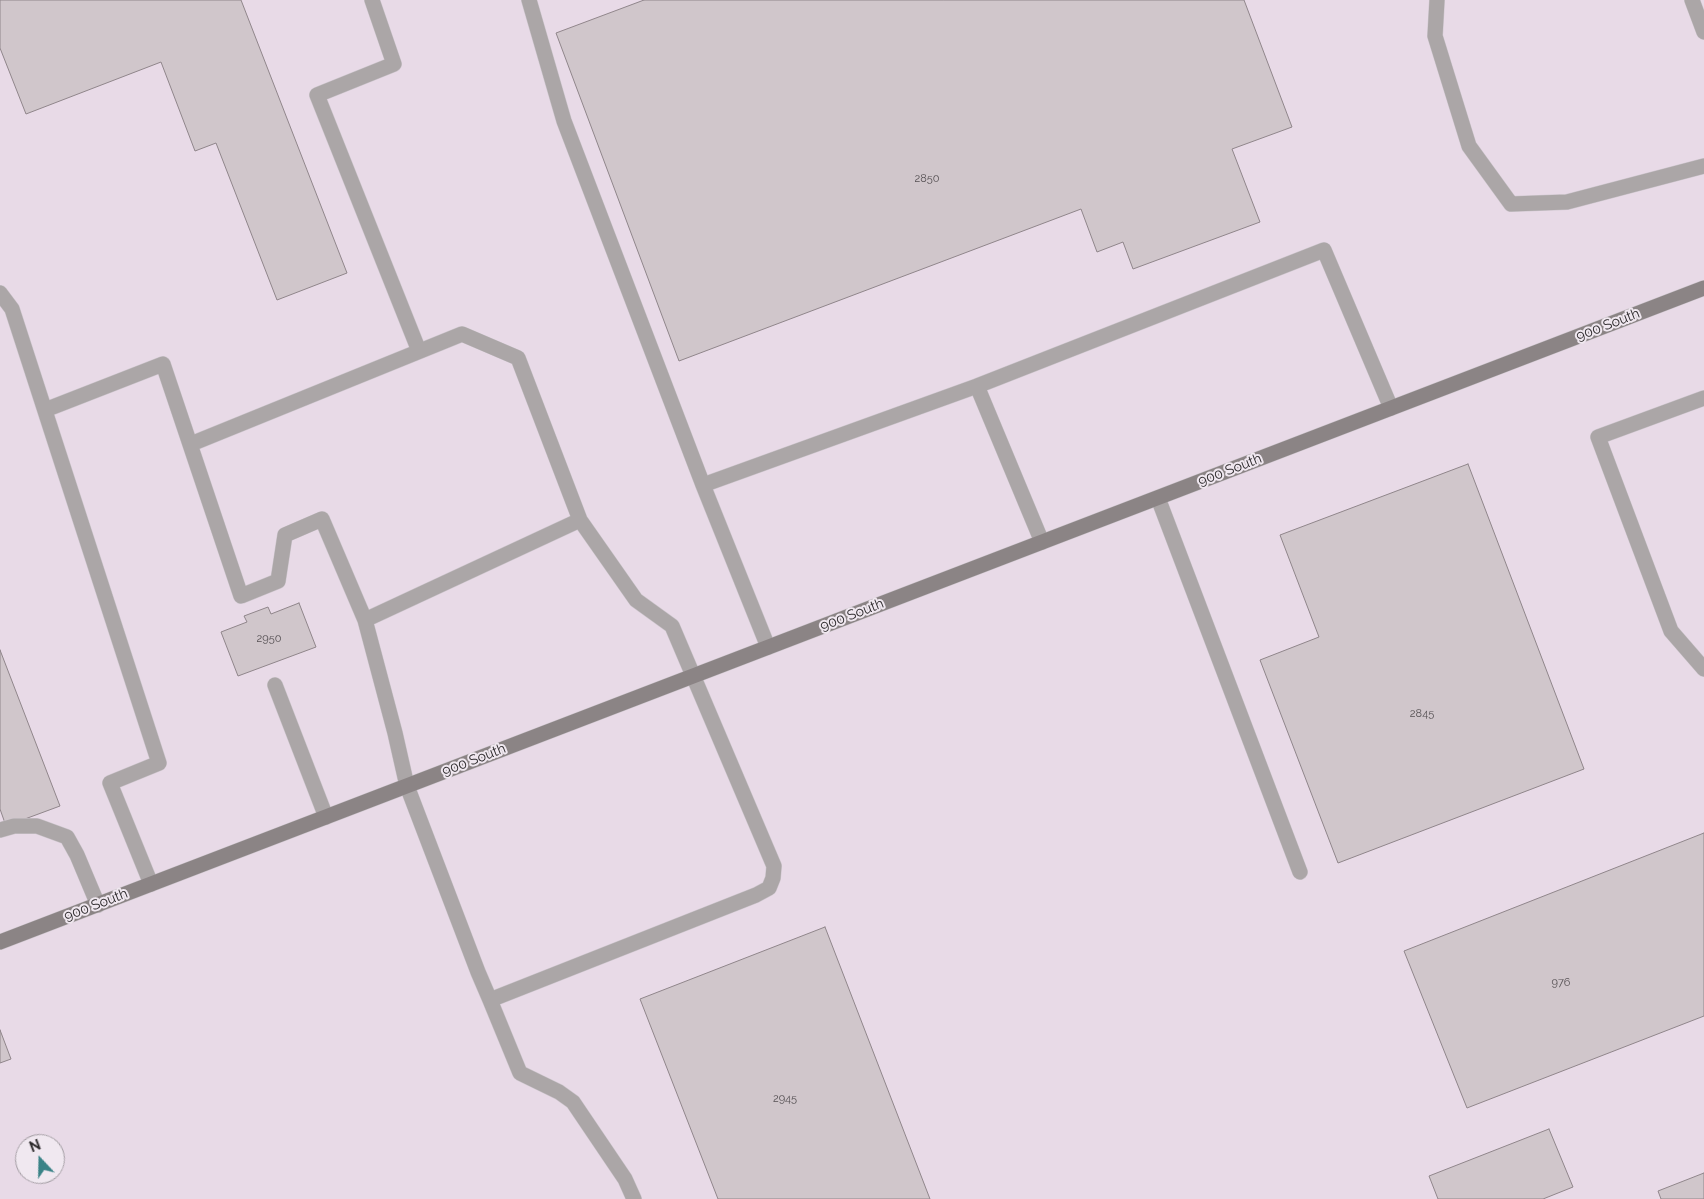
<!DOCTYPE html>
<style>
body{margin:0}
#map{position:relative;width:1704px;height:1199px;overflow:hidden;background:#f0e8f0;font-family:Raleway,sans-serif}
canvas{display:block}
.north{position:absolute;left:15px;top:1134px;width:50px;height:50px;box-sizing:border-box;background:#f0e8f0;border:1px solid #a29ca2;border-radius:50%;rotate:339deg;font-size:14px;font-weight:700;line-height:20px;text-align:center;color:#2d2a2c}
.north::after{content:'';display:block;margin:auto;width:18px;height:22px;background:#3a8387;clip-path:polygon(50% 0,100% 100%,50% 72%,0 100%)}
</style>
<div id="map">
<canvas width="1704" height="1199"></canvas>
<div class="north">N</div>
</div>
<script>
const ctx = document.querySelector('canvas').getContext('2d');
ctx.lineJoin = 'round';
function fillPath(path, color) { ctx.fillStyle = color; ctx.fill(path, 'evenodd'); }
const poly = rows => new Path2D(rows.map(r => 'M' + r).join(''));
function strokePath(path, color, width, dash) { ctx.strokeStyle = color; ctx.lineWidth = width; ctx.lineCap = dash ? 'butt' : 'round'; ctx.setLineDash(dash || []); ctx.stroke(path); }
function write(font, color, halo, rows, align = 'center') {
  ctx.font = font + ' Raleway,sans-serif'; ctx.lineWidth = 4; ctx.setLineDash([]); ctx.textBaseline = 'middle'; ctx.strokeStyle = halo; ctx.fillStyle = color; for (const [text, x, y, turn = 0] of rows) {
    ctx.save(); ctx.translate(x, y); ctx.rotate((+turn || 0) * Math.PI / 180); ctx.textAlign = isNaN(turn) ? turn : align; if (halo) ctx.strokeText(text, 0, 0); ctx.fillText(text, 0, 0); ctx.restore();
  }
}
fillPath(poly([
 [0,0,1704,0,1704,1199,0,1199],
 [25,1144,55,1144,55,1174,25,1174]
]), '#e8dae7');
const building = poly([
 [0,0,241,0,347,273,277,300,216,143,195,151,161,62,26,114,0,48,0,0],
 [644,0,1244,0,1292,127,1232,149,1260,222,1133,269,1123,242,1097,252,1081,209,679,361,556,33,644,0],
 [1468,464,1584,769,1338,863,1260,660,1319,637,1280,535,1468,464],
 [299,603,316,647,238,676,221,632,247,622,244,616,268,607,271,614,299,603],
 [0,650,60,806,6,826,0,809,0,650],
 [1704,833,1704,1016,1467,1108,1404,951,1704,833],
 [825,927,930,1199,718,1199,640,999,825,927],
 [0,1030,11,1059,0,1063,0,1030],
 [1549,1129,1573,1187,1543,1199,1438,1199,1429,1176,1549,1129],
 [1704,1173,1704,1199,1661,1199,1658,1191,1704,1173]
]);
fillPath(building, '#d0c6cb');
strokePath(building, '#90868b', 1);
const lane = poly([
 [372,0,394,64,317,95,419,351],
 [529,0,564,121,703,485],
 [1437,0,1435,36,1469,146,1511,204,1567,202,1704,166],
 [1692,0,1704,32],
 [0,293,12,309,159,763,110,783,151,884],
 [1704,398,1598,437,1671,631,1704,669],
 [45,410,163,364,241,596,278,581,285,535,322,519,365,620],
 [191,444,462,334,518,358,580,520],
 [1158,498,1300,872],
 [1042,542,977,386,1324,250,1391,408],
 [768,647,703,485,977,386],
 [275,685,326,817],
 [0,830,14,826,37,826,67,837,77,855,98,905],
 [490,1000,756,895,769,888,773,878,774,866,672,626,636,600,580,520,365,620,395,733,407,786,478,972,490,1000,520,1073,559,1092,573,1102,625,1179,634,1199]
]);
const secondary = poly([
 [0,942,1704,288]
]);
strokePath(lane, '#cdc6cd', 16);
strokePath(secondary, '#cdc6cd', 16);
strokePath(lane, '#aba6a7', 15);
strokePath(secondary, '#8b8485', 15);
write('11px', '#565154', null, [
 ["2850",927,179],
 ["2950",269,639],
 ["2845",1422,714],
 ["976",1561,983],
 ["2945",785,1099]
]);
write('14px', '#2d2a2c', '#f0e8f0', [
 ["900 South",1608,325,-21],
 ["900 South",1230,470,-21],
 ["900 South",852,615,-21],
 ["900 South",474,760,-21],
 ["900 South",96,905,-21]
]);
</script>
